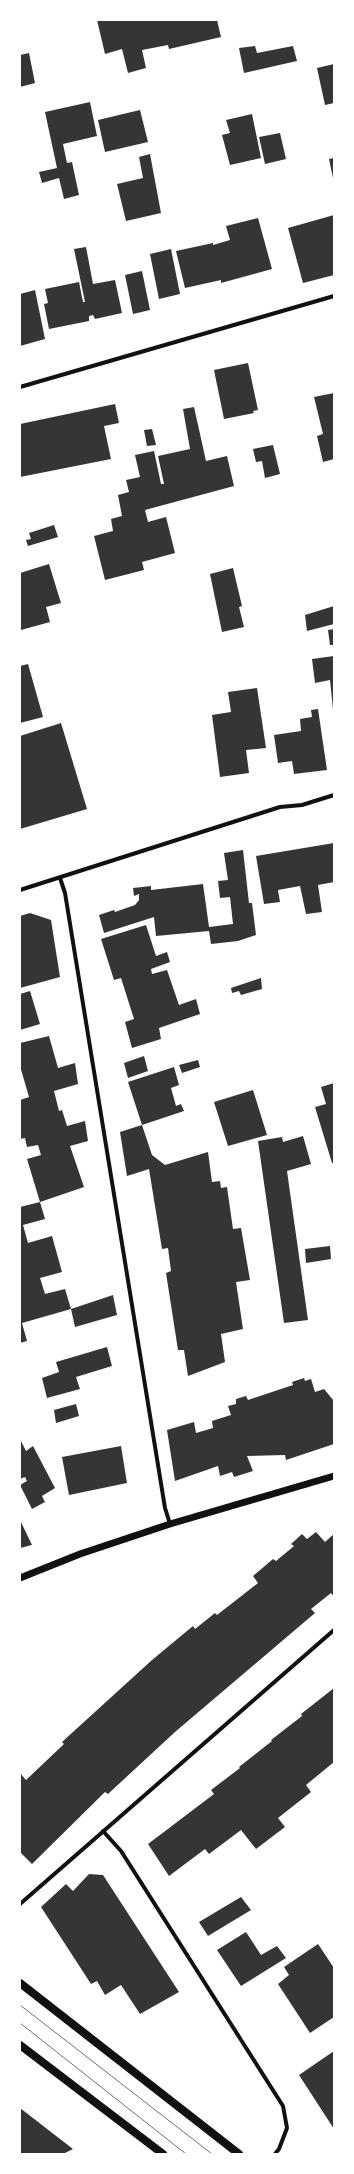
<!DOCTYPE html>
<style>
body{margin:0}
#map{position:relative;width:354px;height:2174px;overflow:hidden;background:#fff;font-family:Ubuntu,sans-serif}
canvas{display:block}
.frame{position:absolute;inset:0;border:21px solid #fff;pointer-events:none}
</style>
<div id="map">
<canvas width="354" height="2174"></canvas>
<div class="frame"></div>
</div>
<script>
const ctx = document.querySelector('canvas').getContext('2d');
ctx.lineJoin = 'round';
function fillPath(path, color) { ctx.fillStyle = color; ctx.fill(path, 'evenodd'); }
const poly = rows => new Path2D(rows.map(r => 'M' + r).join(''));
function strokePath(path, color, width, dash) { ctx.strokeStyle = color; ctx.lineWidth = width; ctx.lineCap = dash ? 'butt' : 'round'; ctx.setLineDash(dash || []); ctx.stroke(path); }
fillPath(poly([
 [97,20,217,20,221,37,169,49,168,45,142,50,146,68,128,73,122,49,105,54],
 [255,46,257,53,293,46,297,61,244,73,239,48],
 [29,53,35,83,20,87,20,55],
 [334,64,334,103,325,105,317,68],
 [90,102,97,136,63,144,67,163,72,162,79,195,64,199,59,178,42,183,39,172,57,168,45,112],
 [140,110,148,142,105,152,98,120],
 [252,114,261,158,230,165,222,135,230,133,226,120],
 [280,133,286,159,265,164,259,137],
 [150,154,161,213,126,221,117,184,143,178,139,157],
 [334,158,334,178,333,178,329,159],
 [334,215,334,275,303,283,288,228],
 [258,218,272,269,221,283,221,280,185,288,176,251,213,243,213,245,230,240,226,226],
 [86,247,93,284,115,280,122,313,95,319,93,315,89,316,89,321,49,329,44,304,48,303,45,289,79,282,83,302,85,302,74,249],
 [171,249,180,294,159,299,150,254],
 [142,271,150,310,133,314,125,275],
 [35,290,45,339,20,346,20,294],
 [248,363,258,410,253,411,254,413,224,419,214,370],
 [334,393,334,459,323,462,317,436,323,434,314,397],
 [115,404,119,423,104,426,111,459,20,477,20,424],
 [194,407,206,461,227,456,234,486,145,510,148,522,166,517,175,553,142,562,144,570,105,580,94,536,113,531,111,519,122,516,118,495,129,492,126,480,140,477,135,455,154,451,161,484,164,484,158,456,190,449,183,409],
 [152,429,156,445,147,446,144,430],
 [273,445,280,474,265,478,262,461,256,462,253,449],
 [54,525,58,537,28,546,26,540,31,539,29,533],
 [49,564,61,603,46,607,50,622,21,630,20,573],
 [233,568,242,606,239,607,244,627,222,632,210,574],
 [334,606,334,624,307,631,305,615],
 [334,629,334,645,330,645,328,630],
 [334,656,334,709,333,709,330,680,315,683,312,659],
 [28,664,43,717,20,723,20,666],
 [257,688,266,748,246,750,249,773,220,777,212,715,231,712,228,692],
 [318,709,327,770,294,774,292,761,278,763,274,735,301,731,300,719,312,717,311,710],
 [61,723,87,809,20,829,20,736],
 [334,843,334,882,318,885,322,912,306,914,300,886,278,890,280,902,264,904,256,856],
 [243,850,249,903,252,903,256,935,238,941,211,944,209,931,156,936,154,917,104,933,99,915,114,910,115,912,135,905,139,900,139,894,134,896,133,888,151,886,151,890,203,884,209,927,233,924,230,897,220,898,218,881,228,880,224,853],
 [30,913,51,920,60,977,20,988,20,916],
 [146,925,156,956,167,952,170,962,151,969,152,974,167,970,179,1005,196,999,200,1014,159,1028,161,1039,132,1048,125,1022,134,1019,121,978,114,980,101,939],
 [261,978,262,989,241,995,239,991,232,993,231,988],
 [30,991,40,1024,20,1030,20,994],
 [49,1036,58,1068,75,1063,78,1084,54,1091,59,1111,62,1110,67,1126,85,1121,88,1141,70,1146,84,1187,40,1202,27,1159,41,1155,38,1145,27,1147,25,1138,20,1139,20,1100,29,1097,20,1066,20,1043],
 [144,1056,148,1071,128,1078,124,1063],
 [198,1060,200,1067,182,1073,179,1065],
 [174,1067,179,1085,171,1088,176,1106,181,1104,184,1111,142,1125,128,1082],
 [334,1083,334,1163,332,1163,315,1107,326,1104,321,1087],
 [253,1090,267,1135,228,1146,214,1102],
 [142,1125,152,1155,165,1165,208,1152,212,1182,220,1181,221,1188,227,1187,233,1229,241,1228,250,1280,236,1282,243,1329,221,1334,225,1362,188,1376,184,1350,178,1350,166,1273,171,1271,168,1248,162,1249,149,1169,127,1176,120,1132],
 [303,1136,311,1164,287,1171,308,1320,284,1323,258,1141,282,1137,283,1142],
 [40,1202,45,1219,23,1225,28,1243,52,1236,62,1272,40,1278,45,1294,65,1289,71,1309,22,1323,27,1341,20,1343,20,1207],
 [330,1246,331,1259,306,1263,305,1249],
 [113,1295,117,1315,75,1327,71,1309],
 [107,1347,112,1366,76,1377,80,1389,47,1398,42,1378,59,1372,56,1362],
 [304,1378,305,1381,311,1379,315,1392,324,1389,334,1401,334,1444,286,1460,285,1455,247,1456,253,1471,234,1477,232,1472,220,1476,218,1466,175,1481,167,1430,194,1422,196,1433,213,1428,212,1421,231,1415,228,1406,236,1404,236,1399,246,1396,248,1400,293,1385,292,1382],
 [76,1404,79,1416,56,1423,54,1410],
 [20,1439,26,1451,33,1446,55,1488,42,1496,45,1502,32,1509,20,1485,27,1481,25,1477,20,1479],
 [121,1446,127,1483,69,1495,62,1457],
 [20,1520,32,1545,20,1548],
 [316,1532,325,1542,334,1534,334,1597,331,1593,311,1609,315,1613,175,1732,108,1794,105,1792,32,1864,20,1852,20,1773,26,1780,64,1744,62,1742,152,1660,193,1626,195,1629,215,1613,217,1615,258,1583,253,1576,273,1559,276,1561,294,1546,291,1544,302,1534,307,1539],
 [334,1688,334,1762,306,1785,311,1792,278,1818,285,1827,256,1849,241,1830,209,1854,205,1849,169,1876,148,1844,214,1794,211,1790,240,1768,239,1767,272,1741,271,1740,302,1716,301,1714],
 [89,1874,103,1875,179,1992,140,2014,121,1985,105,1995,97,1981,91,1984,41,1907,66,1884,73,1891],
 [241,1897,251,1910,208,1936,199,1922],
 [246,1932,261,1955,277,1946,286,1958,241,1986,217,1950],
 [318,1944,334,1968,334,2017,310,2033,278,1984,289,1975,284,1967],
 [334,2051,334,2129,299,2075],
 [20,2108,73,2149,63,2154,20,2154]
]), '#353535');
strokePath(poly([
 [20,387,334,296],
 [60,878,65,893,165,1508,170,1524],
 [20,890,280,807,302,805,334,795],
 [103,1831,121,1851,283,2106,287,2128,279,2149,275,2154],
 [20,1904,334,1630]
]), '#111', 4);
strokePath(poly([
 [20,1578,80,1554,170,1524,334,1476]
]), '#111', 7);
strokePath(poly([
 [20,1983,239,2154],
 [20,2045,163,2154]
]), '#111', 8);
strokePath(poly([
 [20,2005,212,2154],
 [20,2023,186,2154]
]), '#707070', 1);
</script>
